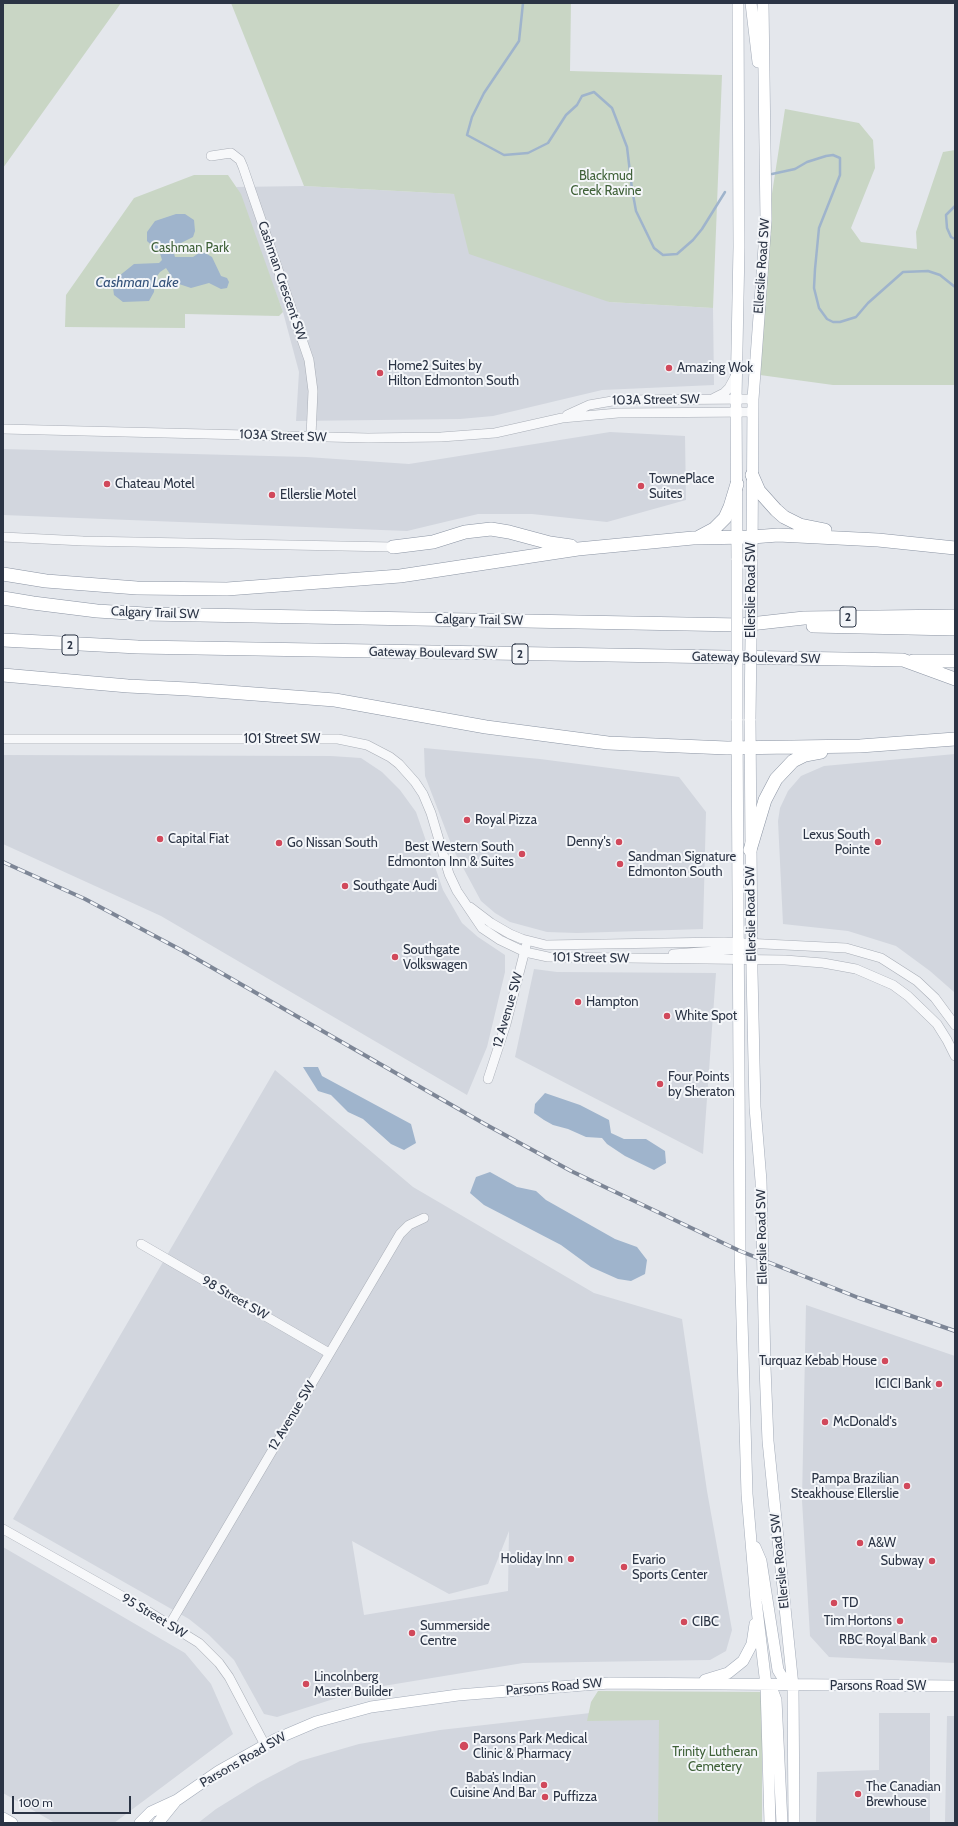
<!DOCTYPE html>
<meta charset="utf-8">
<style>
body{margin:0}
#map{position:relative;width:958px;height:1826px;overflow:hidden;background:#e4e7ec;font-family:Cabin,sans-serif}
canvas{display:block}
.frame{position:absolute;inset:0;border:4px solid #2b3445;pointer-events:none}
.scale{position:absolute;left:12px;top:1796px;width:119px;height:18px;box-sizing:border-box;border:2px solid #2b3445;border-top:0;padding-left:5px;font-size:12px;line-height:14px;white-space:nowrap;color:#2b3445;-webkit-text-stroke:3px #f4f6f9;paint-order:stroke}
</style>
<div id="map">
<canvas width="958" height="1826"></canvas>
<div class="frame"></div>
<div class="scale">100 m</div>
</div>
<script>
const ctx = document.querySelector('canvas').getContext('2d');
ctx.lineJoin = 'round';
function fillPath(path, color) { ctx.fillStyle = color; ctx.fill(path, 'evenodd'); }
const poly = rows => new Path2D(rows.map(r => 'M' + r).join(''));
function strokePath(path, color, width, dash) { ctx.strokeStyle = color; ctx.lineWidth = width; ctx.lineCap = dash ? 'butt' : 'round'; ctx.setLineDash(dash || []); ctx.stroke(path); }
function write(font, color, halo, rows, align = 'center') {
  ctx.font = font + ' Cabin,sans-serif'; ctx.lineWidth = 4; ctx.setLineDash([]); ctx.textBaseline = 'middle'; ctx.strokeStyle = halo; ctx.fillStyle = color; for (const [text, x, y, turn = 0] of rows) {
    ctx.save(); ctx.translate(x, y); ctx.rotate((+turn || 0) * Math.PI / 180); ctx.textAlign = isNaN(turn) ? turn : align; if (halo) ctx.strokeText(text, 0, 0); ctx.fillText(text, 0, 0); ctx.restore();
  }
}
fillPath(poly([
 [304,186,454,194,609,302,713,308,714,385,602,390,493,416,460,419,296,421,299,372,283,312,236,187],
 [610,432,685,436,686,500,607,522,532,514,478,514,407,531,3,515,3,449,307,457,409,464],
 [424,748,540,759,679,777,706,812,703,929,577,933,547,932,510,922,495,913,481,901,453,849,425,776],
 [955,754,955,990,954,992,930,971,896,946,848,931,783,924,778,821,780,808,788,791,801,776,824,766],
 [3,755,331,756,361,758,382,772,400,790,416,812,443,890,462,923,478,937,505,955,505,972,487,1047,467,1095,161,916,3,844],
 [534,969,557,972,716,973,703,1154,515,1057],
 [275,1070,413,1187,594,1293,682,1319,707,1491,732,1630,726,1651,710,1660,523,1663,365,1689,277,1717,264,1714,234,1660,209,1635,189,1619,13,1519],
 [509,1531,508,1591,364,1615,352,1541,449,1594,488,1584],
 [806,1305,955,1356,955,1663,829,1657,810,1636,802,1500],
 [3,1547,185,1653,211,1684,233,1734,114,1823,55,1823,3,1793],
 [683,1709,683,1823,198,1823,216,1809,258,1783,300,1761,359,1744,440,1730,608,1711],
 [879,1713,930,1713,930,1823,816,1823,817,1772,879,1770],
 [947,1716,955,1716,955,1823,945,1823]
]), '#d2d6de');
fillPath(poly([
 [3,3,121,3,3,168],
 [231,3,571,3,570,71,722,75,713,308,609,302,469,254,454,194,304,186],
 [785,109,859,123,873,140,875,168,851,228,861,242,917,249,916,232,943,152,955,150,955,385,833,385,760,375,769,213],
 [194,175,228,175,241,194,283,312,279,316,185,314,185,328,65,327,66,295,134,198],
 [598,1691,762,1692,762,1823,658,1823,659,1720,587,1721,591,1702]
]), '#c9d6c5');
fillPath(poly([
 [176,214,185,214,194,220,195,231,193,237,179,244,173,250,175,257,193,257,199,253,205,253,212,257,221,276,227,278,229,282,227,288,221,289,209,283,191,288,176,283,166,268,160,272,155,279,154,292,149,301,123,302,114,295,113,288,119,276,134,264,159,263,162,260,160,253,147,241,147,232,155,221],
 [303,1067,318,1067,322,1076,411,1124,416,1143,404,1150,391,1144,363,1119,348,1112,331,1095,318,1091],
 [545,1093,580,1105,609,1120,611,1133,624,1139,646,1139,665,1151,666,1163,654,1170,625,1156,607,1144,602,1138,586,1137,568,1129,553,1125,544,1120,534,1113,535,1104],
 [490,1172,517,1187,536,1191,546,1200,615,1239,637,1247,647,1260,645,1274,631,1281,618,1279,591,1267,561,1245,484,1205,470,1193,476,1177]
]), '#9fb4cc');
strokePath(poly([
 [523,3,519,41,484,93,472,117,467,135,504,155,528,153,548,143,566,115,577,105,582,96,594,92,612,108,627,147,632,189,636,211,654,248,663,255,677,254,693,240,702,229,725,192],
 [772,174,795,169,807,162,826,156,833,155,840,158,840,175,819,228,815,269,814,288,819,308,827,319,833,322,840,322,856,317,868,303,903,272,928,271,940,275,955,287],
 [955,206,946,215,947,228,951,237,955,239]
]), '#9fb4cc', 2.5);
const minor = poly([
 [211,156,231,153,240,160,243,167,309,360,313,391,311,436],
 [714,398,724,393,729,388,736,375],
 [567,415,589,405,618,400,753,399],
 [3,429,368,438,441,437,495,433,562,418,618,413,753,412],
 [3,537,83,541,393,547],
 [3,739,338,739,367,745,390,757,399,764,415,782,423,794,431,813,449,874,457,891,482,928,500,940,525,952,548,957,785,960,823,963,856,969,893,985,908,996,937,1024,947,1040,955,1056],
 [470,907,491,923,510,934,522,939,546,945,724,942,846,948,881,958,917,981,935,998,955,1025],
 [673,954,744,949],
 [488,1079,506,1024,526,946],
 [141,1244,329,1353],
 [3,1529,136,1604,199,1643,219,1663,229,1677,265,1745],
 [170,1624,400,1234,409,1225,424,1218]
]);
const major = poly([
 [751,3,758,62],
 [752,559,753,399,766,220,763,3],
 [737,560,736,399,739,247,738,3],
 [737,719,740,1251,747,1494,756,1601,766,1685,770,1823],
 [750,719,752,972,755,1107,761,1181,765,1367,768,1441,793,1686,794,1823],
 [755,1547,761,1561,778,1670,784,1680,793,1686],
 [705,1680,728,1673,743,1661,752,1644,755,1624],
 [766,1685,773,1692,776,1700,782,1823],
 [3,1818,12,1823],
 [140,1823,151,1812,177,1800,219,1771,276,1739,316,1722,371,1707,458,1695,609,1683,955,1686],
 [158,1823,175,1802]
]);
const highway = poly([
 [752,475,759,491,776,510,784,517,800,525,825,530],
 [699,537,714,529,725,518,730,507,737,484],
 [393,547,433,542,465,532,491,529,509,532,550,543,571,546],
 [3,574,46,581,137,588,227,589,400,576,578,549,693,538,752,537,778,535,878,540,955,548],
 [3,598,33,603,97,611,145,614,741,625,804,618,955,616],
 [813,626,955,629],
 [3,640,138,647,903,660,955,679],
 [913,661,955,661],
 [3,675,128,686,188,689,335,700,486,727,608,743,727,748,860,746,955,739],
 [750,850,765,800,776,779,793,761,805,755,821,752]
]);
strokePath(minor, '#a9aeb7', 10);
strokePath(major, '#a3abb8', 12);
strokePath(highway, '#8b94a3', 14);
strokePath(minor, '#f7f8fa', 9);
strokePath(major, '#fff', 11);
strokePath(highway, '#fff', 13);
const rail = poly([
 [3,862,85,899,183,951,483,1123,571,1171,740,1251,859,1298,955,1331]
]);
strokePath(rail, '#7d8696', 4);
strokePath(rail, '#f4f6f9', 2.5, [8]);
const majorBridge = poly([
 [737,719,737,560],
 [750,719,752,559]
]);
strokePath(majorBridge, '#a3abb8', 12, []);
strokePath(majorBridge, '#fff', 11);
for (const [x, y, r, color] of [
 [669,368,4,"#d1495b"],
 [380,373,4,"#d1495b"],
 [107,484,4,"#d1495b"],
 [641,486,4,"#d1495b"],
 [272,495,4,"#d1495b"],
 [467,820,4,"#d1495b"],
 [160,839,4,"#d1495b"],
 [619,842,4,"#d1495b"],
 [878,842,4,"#d1495b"],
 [279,843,4,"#d1495b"],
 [522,854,4,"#d1495b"],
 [620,864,4,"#d1495b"],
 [345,886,4,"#d1495b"],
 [395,957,4,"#d1495b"],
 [578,1002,4,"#d1495b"],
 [667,1016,4,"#d1495b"],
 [660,1084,4,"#d1495b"],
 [885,1361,4,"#d1495b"],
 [939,1384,4,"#d1495b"],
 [825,1422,4,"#d1495b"],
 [907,1486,4,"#d1495b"],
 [860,1543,4,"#d1495b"],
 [571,1559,4,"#d1495b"],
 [932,1561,4,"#d1495b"],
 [624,1567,4,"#d1495b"],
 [834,1603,4,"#d1495b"],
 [900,1621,4,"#d1495b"],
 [684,1622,4,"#d1495b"],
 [412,1633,4,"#d1495b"],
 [934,1640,4,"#d1495b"],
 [306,1684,4,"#d1495b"],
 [464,1746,5,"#d1495b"],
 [544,1785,4,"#d1495b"],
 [858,1794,4,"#d1495b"],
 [545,1797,4,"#d1495b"]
]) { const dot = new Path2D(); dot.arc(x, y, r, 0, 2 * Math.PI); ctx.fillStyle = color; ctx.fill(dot); strokePath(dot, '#f4f6f9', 1.5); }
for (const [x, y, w] of [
 [848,617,16],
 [70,645,16],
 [520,654,16]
]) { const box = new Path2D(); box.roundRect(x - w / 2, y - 10, w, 20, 3); ctx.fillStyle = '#f4f6f9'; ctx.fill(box); strokePath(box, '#2b3445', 1); }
write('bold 12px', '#2b3445', null, [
 ["2",848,617],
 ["2",70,645],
 ["2",520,654]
]);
write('13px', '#3f6138', '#f4f6f9', [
 ["Blackmud",606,176],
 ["Creek Ravine",606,191],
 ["Cashman Park",190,248],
 ["Trinity Lutheran",715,1752],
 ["Cemetery",715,1767]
]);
write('13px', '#2b3445', '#f4f6f9', [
 ["Ellerslie Road SW",762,266,-86],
 ["Cashman Crescent SW",282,281,71],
 ["103A Street SW",656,400,-1],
 ["103A Street SW",283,436,2],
 ["Ellerslie Road SW",751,590,-90],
 ["Calgary Trail SW",155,613,2],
 ["Calgary Trail SW",479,620,1],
 ["Gateway Boulevard SW",433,653,1],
 ["Gateway Boulevard SW",756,658,1],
 ["101 Street SW",282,739],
 ["Ellerslie Road SW",751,914,-91],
 ["101 Street SW",591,958,1],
 ["12 Avenue SW",508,1010,-74],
 ["Ellerslie Road SW",762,1237,-91],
 ["98 Street SW",235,1298,30],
 ["12 Avenue SW",292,1416,-59],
 ["Ellerslie Road SW",780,1561,-96],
 ["95 Street SW",154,1616,31],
 ["Parsons Road SW",878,1686],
 ["Parsons Road SW",554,1687,-5],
 ["Parsons Road SW",243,1760,-30]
]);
write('13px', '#2b3445', '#f4f6f9', [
 ["Home2 Suites by",388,366],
 ["Hilton Edmonton South",388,381],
 ["Amazing Wok",677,368],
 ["TownePlace",649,479],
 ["Suites",649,494],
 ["Chateau Motel",115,484],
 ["Ellerslie Motel",280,495],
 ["Royal Pizza",475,820],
 ["Lexus South",870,835,"right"],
 ["Pointe",870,850,"right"],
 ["Capital Fiat",168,839],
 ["Denny's",611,842,"right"],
 ["Go Nissan South",287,843],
 ["Best Western South",514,847,"right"],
 ["Edmonton Inn & Suites",514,862,"right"],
 ["Sandman Signature",628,857],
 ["Edmonton South",628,872],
 ["Southgate Audi",353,886],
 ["Southgate",403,950],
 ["Volkswagen",403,965],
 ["Hampton",586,1002],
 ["White Spot",675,1016],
 ["Four Points",668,1077],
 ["by Sheraton",668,1092],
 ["Turquaz Kebab House",877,1361,"right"],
 ["ICICI Bank",931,1384,"right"],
 ["McDonald's",833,1422],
 ["Pampa Brazilian",899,1479,"right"],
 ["Steakhouse Ellerslie",899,1494,"right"],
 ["A&W",868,1543],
 ["Holiday Inn",563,1559,"right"],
 ["Evario",632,1560],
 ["Sports Center",632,1575],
 ["Subway",924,1561,"right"],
 ["TD",842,1603],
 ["Tim Hortons",892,1621,"right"],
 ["CIBC",692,1622],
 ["Summerside",420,1626],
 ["Centre",420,1641],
 ["RBC Royal Bank",926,1640,"right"],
 ["Lincolnberg",314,1677],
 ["Master Builder",314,1692],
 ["Parsons Park Medical",473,1739],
 ["Clinic & Pharmacy",473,1754],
 ["Baba’s Indian",536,1778,"right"],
 ["Cuisine And Bar",536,1793,"right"],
 ["The Canadian",866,1787],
 ["Brewhouse",866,1802],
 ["Puffizza",553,1797]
], 'left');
write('italic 14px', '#34527a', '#f4f6f9', [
 ["Cashman Lake",137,283]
]);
</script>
